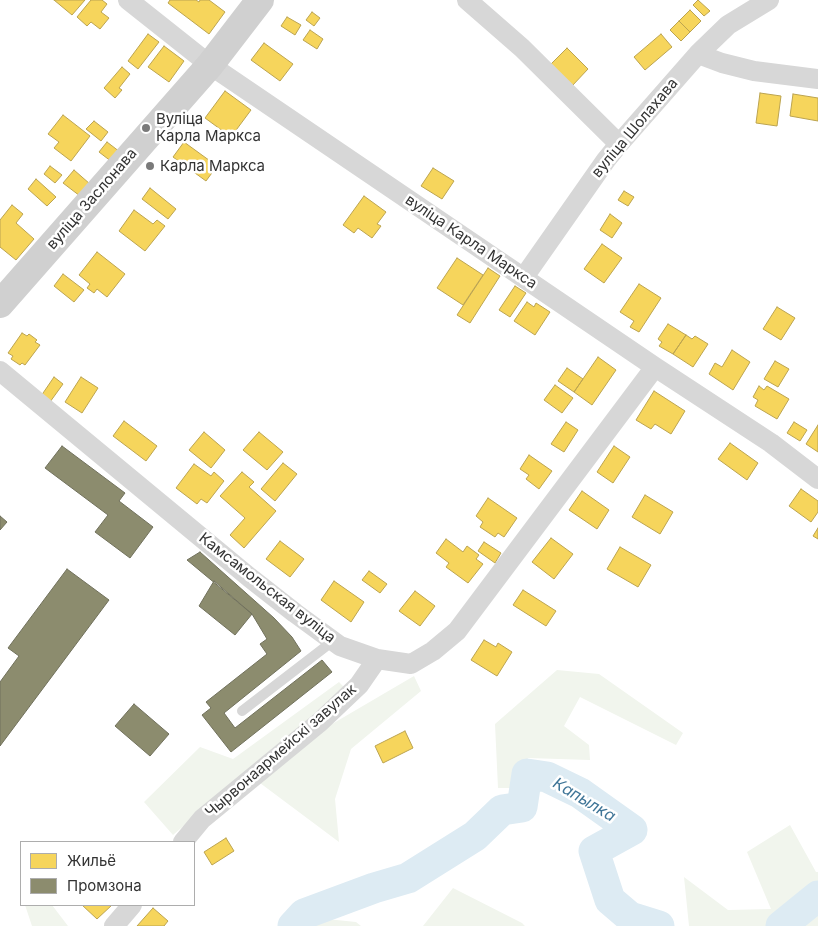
<!DOCTYPE html>
<meta charset="utf-8">
<style>
body{margin:0}
#map{position:relative;width:818px;height:926px;overflow:hidden;background:#fff;font-family:Inter,sans-serif}
canvas{display:block}
.legend{position:absolute;left:20px;top:841px;width:175px;height:65px;box-sizing:border-box;background:#fff;border:1px solid #adadad;margin:0;padding:6px 9px;list-style:none;font-size:15px;color:#333}
.legend li{display:flex;align-items:center;gap:10px;height:25px}
.legend b{width:25px;border:1px solid #adadad}
</style>
<div id="map">
<canvas width="818" height="926"></canvas>
<ul class="legend">
<li><b style="height:14px;background:#f6d55c"></b>Жильё</li>
<li><b style="height:14px;background:#8c8c6e"></b>Промзона</li>
</ul>
</div>
<script>
const ctx = document.querySelector('canvas').getContext('2d');
ctx.lineJoin = 'round';
function fillPath(path, color) { ctx.fillStyle = color; ctx.fill(path, 'evenodd'); }
const poly = rows => new Path2D(rows.map(r => 'M' + r).join(''));
function strokePath(path, color, width, dash) { ctx.strokeStyle = color; ctx.lineWidth = width; ctx.lineCap = dash ? 'butt' : 'round'; ctx.setLineDash(dash || []); ctx.stroke(path); }
function write(font, color, halo, rows, align = 'center') {
  ctx.font = font + ' Inter,sans-serif'; ctx.lineWidth = 5; ctx.setLineDash([]); ctx.textBaseline = 'middle'; ctx.strokeStyle = halo; ctx.fillStyle = color; for (const [text, x, y, turn = 0] of rows) {
    ctx.save(); ctx.translate(x, y); ctx.rotate((+turn || 0) * Math.PI / 180); ctx.textAlign = isNaN(turn) ? turn : align; if (halo) ctx.strokeText(text, 0, 0); ctx.fillText(text, 0, 0); ctx.restore();
  }
}
fillPath(poly([
 [557,670,599,674,683,733,676,745,580,697,564,726,589,745,590,760,528,758,513,788,498,788,495,724],
 [414,676,421,691,351,749,335,799,339,842,260,783,315,734],
 [339,682,345,688,173,835,144,802,200,747,233,759],
 [790,825,816,872,818,872,818,926,689,926,684,877,728,910,771,909,747,852],
 [453,888,522,923,525,926,423,926],
 [25,905,52,905,68,926,32,926],
 [317,918,356,922,361,926,310,926]
]), '#f1f5ed');
const homes = poly([
 [54,0,85,0,72,15,54,0],
 [91,0,102,0,107,4,101,12,109,18,100,29,91,22,87,26,77,17,91,0],
 [170,0,196,0,199,2,200,0,209,0,225,12,209,34,168,3,170,0],
 [698,0,710,11,704,16,693,5,698,0],
 [690,10,701,21,690,32,679,21,690,10],
 [312,12,320,18,314,26,306,20,312,12],
 [287,17,301,25,295,35,281,26,287,17],
 [679,21,690,32,681,41,670,30,679,21],
 [310,30,323,39,317,49,303,40,310,30],
 [148,34,159,42,138,69,128,61,148,34],
 [661,34,672,47,645,70,634,57,661,34],
 [264,43,293,64,280,81,251,60,264,43],
 [164,46,184,61,169,82,148,67,164,46],
 [567,48,588,69,572,86,550,65,567,48],
 [122,67,130,74,119,88,122,90,115,98,104,88,122,67],
 [225,91,251,110,231,137,205,118,225,91],
 [760,93,781,96,777,126,756,123,760,93],
 [793,94,818,98,818,121,790,116,793,94],
 [63,115,90,136,71,161,54,148,59,142,48,134,63,115],
 [94,121,108,132,101,141,86,129,94,121],
 [107,142,120,152,112,162,99,152,107,142],
 [184,142,217,166,206,181,173,157,184,142],
 [50,166,62,175,55,183,44,174,50,166],
 [433,168,454,181,442,199,421,186,433,168],
 [74,170,90,184,80,196,63,183,74,170],
 [36,179,56,197,47,206,28,189,36,179],
 [150,188,176,209,168,219,142,199,150,188],
 [624,191,634,197,628,206,618,200,624,191],
 [364,196,386,212,377,224,381,226,372,238,358,228,354,233,343,225,364,196],
 [12,205,23,214,16,223,34,239,16,260,0,247,0,220,12,205],
 [134,210,153,224,157,220,165,226,145,251,119,231,134,210],
 [610,214,622,223,612,238,600,230,610,214],
 [602,244,622,258,604,283,584,269,602,244],
 [97,252,125,274,107,297,97,289,94,293,87,288,90,284,79,275,97,252],
 [457,258,483,275,463,305,437,288,457,258],
 [488,268,500,276,470,323,457,315,488,268],
 [63,274,84,290,74,302,54,286,63,274],
 [639,284,661,298,639,332,630,327,634,321,620,312,639,284],
 [515,286,526,293,510,317,499,310,515,286],
 [527,302,534,307,536,303,550,312,535,335,514,321,527,302],
 [777,307,795,318,781,340,763,329,777,307],
 [668,324,686,335,673,354,659,346,662,342,658,339,668,324],
 [22,333,27,336,29,334,37,340,35,342,40,345,25,365,22,363,20,365,11,359,13,356,8,353,22,333],
 [686,335,692,339,695,336,708,344,693,367,673,354,686,335],
 [732,350,750,362,733,390,709,374,715,363,722,367,732,350],
 [598,357,616,370,592,405,574,392,598,357],
 [775,361,789,369,778,387,764,379,775,361],
 [567,368,583,379,574,392,558,381,567,368],
 [54,377,63,384,50,402,41,396,54,377],
 [81,377,98,388,82,413,65,402,81,377],
 [555,385,573,398,562,413,544,400,555,385],
 [759,386,764,390,767,386,789,399,777,419,755,406,758,400,753,397,759,386],
 [654,391,685,411,671,434,655,424,651,429,636,420,654,391],
 [124,421,157,446,146,461,113,436,124,421],
 [566,422,578,430,564,452,551,444,566,422],
 [794,422,807,430,800,441,787,433,794,422],
 [818,425,818,452,806,444,818,425],
 [204,432,225,450,211,468,189,450,204,432],
 [259,432,283,452,267,470,243,450,259,432],
 [730,443,758,463,747,480,718,459,730,443],
 [614,446,630,457,613,483,597,472,614,446],
 [529,455,552,471,539,489,526,479,529,475,520,469,529,455],
 [283,463,297,474,275,501,261,489,283,463],
 [194,464,211,476,214,472,224,481,207,503,201,499,197,504,176,488,194,464],
 [242,472,254,482,249,487,276,511,244,548,230,535,245,518,220,496,242,472],
 [801,489,818,501,818,512,811,522,789,506,801,489],
 [582,491,609,510,597,529,569,510,582,491],
 [645,495,673,512,660,534,632,517,645,495],
 [488,498,517,518,504,537,498,533,495,537,480,527,483,522,476,516,488,498],
 [818,528,818,539,813,536,818,528],
 [551,538,573,554,554,579,532,562,551,538],
 [446,539,463,552,467,546,479,555,476,559,483,564,468,583,446,567,449,563,436,553,446,539],
 [280,541,304,559,290,577,266,559,280,541],
 [484,542,501,553,495,563,478,551,484,542],
 [620,547,651,565,638,587,607,569,620,547],
 [369,571,387,584,380,593,362,580,369,571],
 [334,581,364,602,351,622,321,600,334,581],
 [523,590,556,611,546,626,513,605,523,590],
 [415,591,435,606,420,626,399,611,415,591],
 [484,640,496,647,498,643,512,652,497,676,471,660,484,640],
 [405,731,413,748,383,763,375,746,405,731],
 [226,838,234,851,212,865,204,852,226,838],
 [82,905,112,905,97,919,82,905],
 [153,908,168,921,164,926,137,926,153,908]
]);
fillPath(homes, '#f6d55c');
strokePath(homes, '#bca450', 1);
const industry = poly([
 [62,446,125,493,119,501,153,527,130,558,95,532,108,515,45,468,62,446],
 [0,516,7,522,0,530,0,516],
 [200,552,274,618,292,637,301,651,224,713,235,728,322,660,332,672,231,752,202,715,211,708,206,702,267,654,260,644,267,639,252,614,187,560,200,552],
 [67,569,109,600,0,746,0,682,19,656,8,648,67,569],
 [214,581,252,614,235,635,199,606,214,581],
 [134,704,169,734,150,756,115,726,134,704]
]);
fillPath(industry, '#8c8c6e');
strokePath(industry, '#71715c', 1);
strokePath(poly([
 [293,926,304,914,374,888,408,878,475,836,502,810,522,807,527,774,547,777,580,793,632,830,594,851,610,900,630,917,659,926],
 [781,926,818,896]
]), '#ddebf3', 31);
strokePath(poly([
 [242,711,333,641]
]), '#d7d7d7', 10);
strokePath(poly([
 [128,0,210,65,655,367,771,443,818,479],
 [467,0,522,48,619,144],
 [698,54,722,63,754,71,818,79],
 [524,277,606,160,619,144,698,54,728,25,769,0],
 [0,371,249,577,295,613,340,646,377,659,411,664,433,651,457,631,655,367],
 [183,842,202,819,320,722,359,685,377,659],
 [114,926,132,905]
]), '#d7d7d7', 20);
strokePath(poly([
 [0,304,210,65,260,0]
]), '#d0d0d0', 28);
for (const [x, y, r, color] of [
 [146,128,5,"#7a7a7a"],
 [150,166,5,"#7a7a7a"]
]) { const dot = new Path2D(); dot.arc(x, y, r, 0, 2 * Math.PI); ctx.fillStyle = color; ctx.fill(dot); strokePath(dot, '#fff', 2); }
write('15px', '#333', '#fff', [
 ["Вуліца",156,119],
 ["Карла Маркса",156,136],
 ["Карла Маркса",160,166]
], 'left');
write('15px', '#333', '#fff', [
 ["вуліца Шолахава",635,128,-50],
 ["вуліца Заслонава",92,199,-49],
 ["вуліца Карла Маркса",471,242,34],
 ["Камсамольская вуліца",267,588,38],
 ["Чырвонаармейскі завулак",281,751,-41]
]);
write('italic 16px', '#3f7597', '#fff', [
 ["Капылка",584,800,31]
]);
</script>
